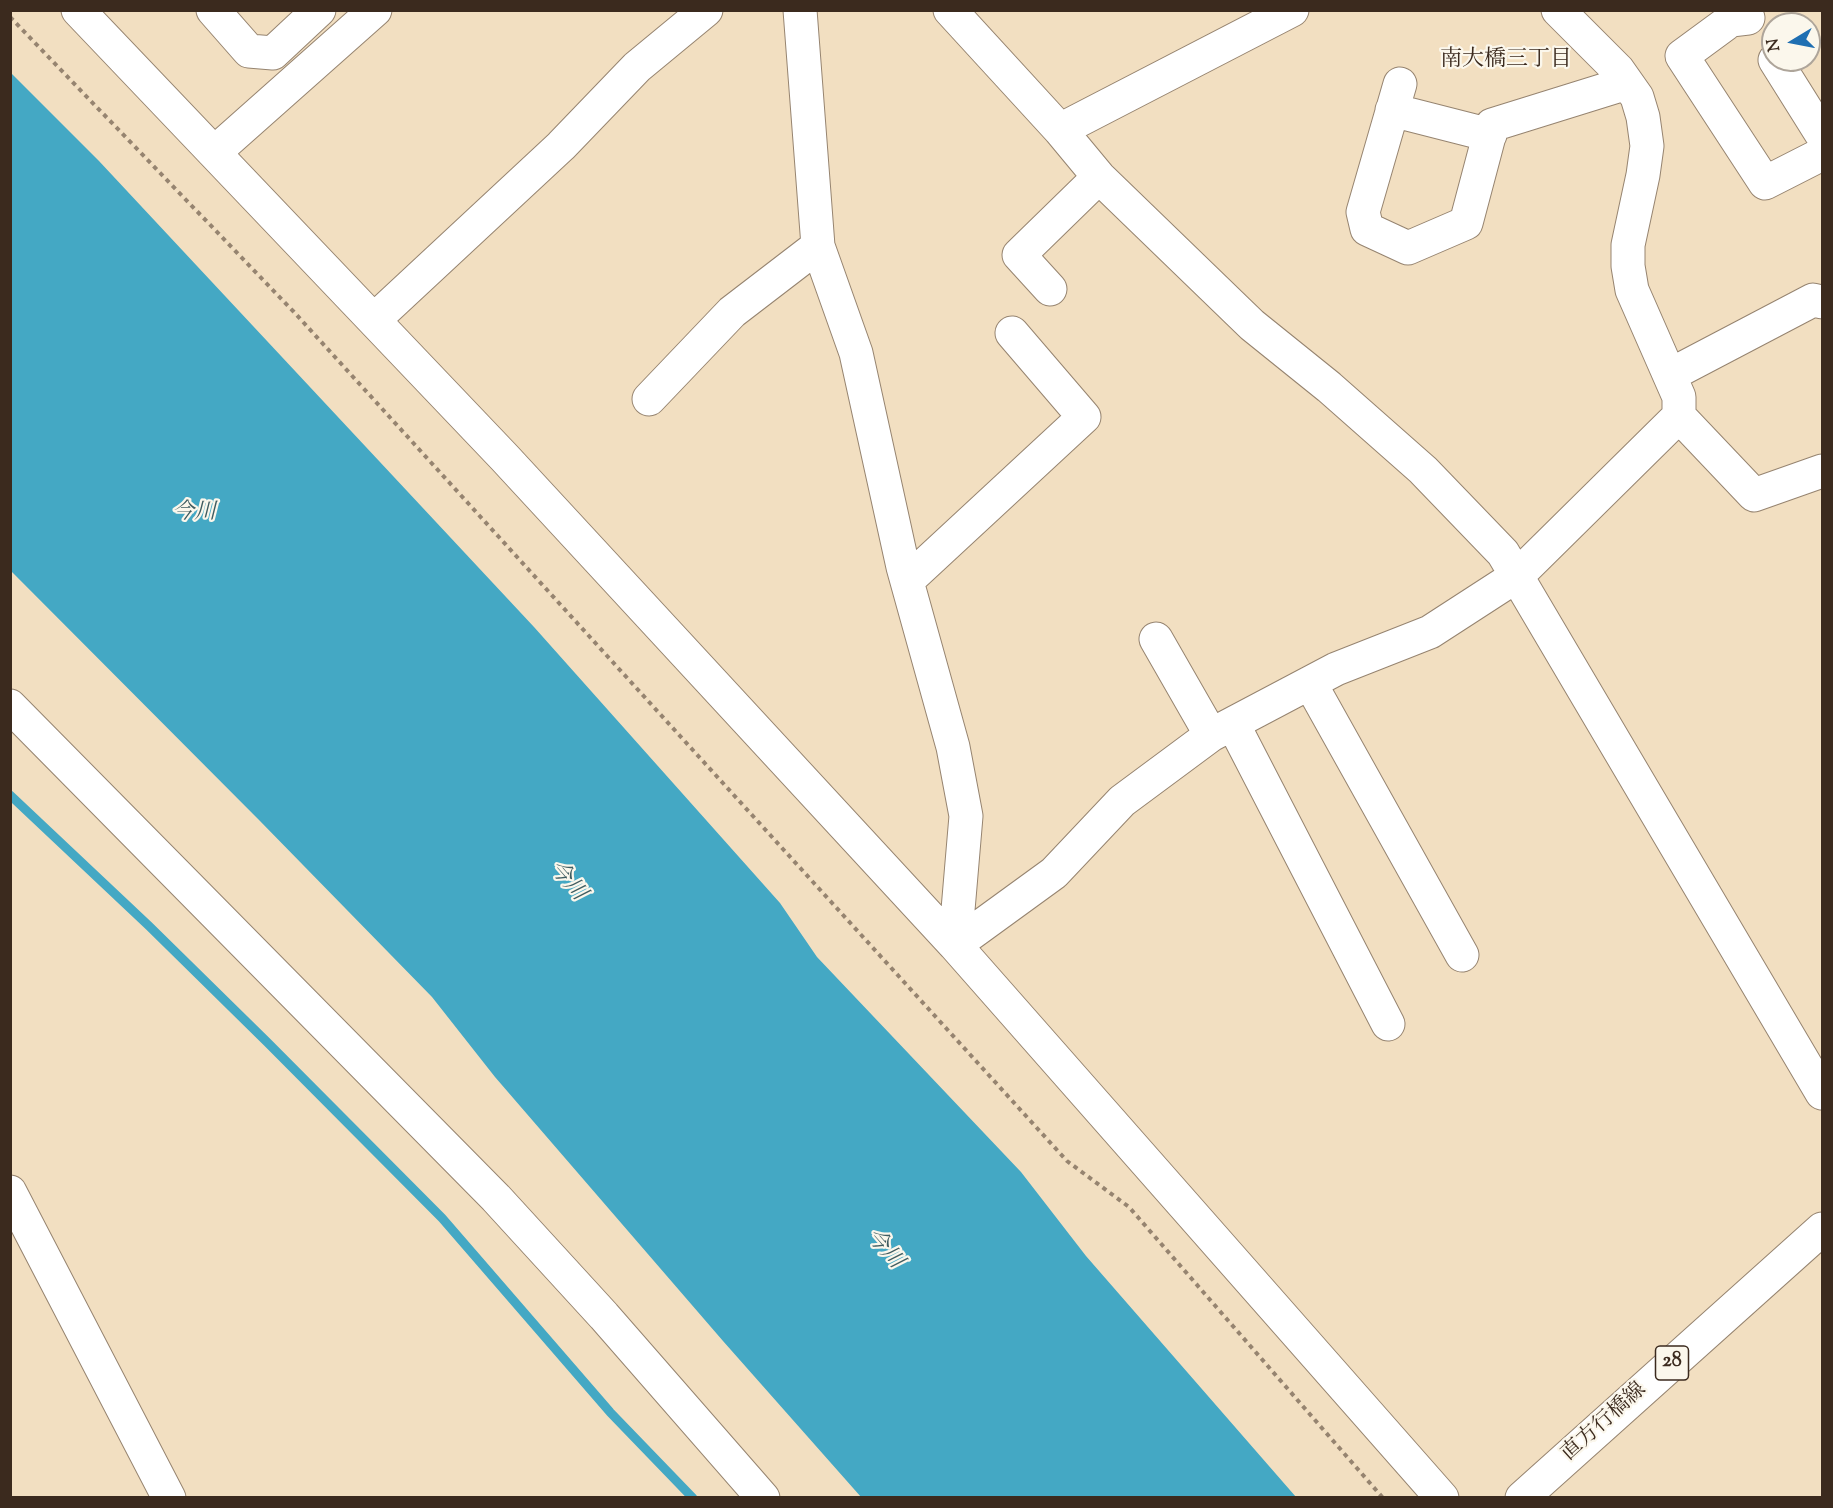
<!DOCTYPE html>
<meta charset="utf-8">
<style>
body{margin:0}
#map{position:relative;width:1833px;height:1508px;overflow:hidden;background:#f2dfc1;font-family:"Sorts Mill Goudy",serif}
canvas{display:block}
.frame{position:absolute;inset:0;border:12px solid #3b2a1e;pointer-events:none}
.north{position:absolute;left:1761px;top:12px;width:60px;height:60px;box-sizing:border-box;background:#fbf7ec;border:2px solid #aea59a;border-radius:50%;rotate:260deg;font-size:16px;font-weight:700;line-height:24px;text-align:center;color:#3b2a1e}
.north::after{content:'';display:block;margin:auto;width:21px;height:27px;background:#1f6fb2;clip-path:polygon(50% 0,100% 100%,50% 72%,0 100%)}
</style>
<div id="map">
<canvas width="1833" height="1508"></canvas>
<div class="frame"></div>
<div class="north">N</div>
</div>
<script>
const ctx = document.querySelector('canvas').getContext('2d');
ctx.lineJoin = 'round';
function fillPath(path, color) { ctx.fillStyle = color; ctx.fill(path, 'evenodd'); }
const poly = rows => new Path2D(rows.map(r => 'M' + r).join(''));
function strokePath(path, color, width, dash) { ctx.strokeStyle = color; ctx.lineWidth = width; ctx.lineCap = dash ? 'butt' : 'round'; ctx.setLineDash(dash || []); ctx.stroke(path); }
function write(font, color, halo, rows, align = 'center') {
  ctx.font = font + ' "Sorts Mill Goudy","Noto Serif JP",serif'; ctx.lineWidth = 4.5; ctx.setLineDash([]); ctx.textBaseline = 'middle'; ctx.strokeStyle = halo; ctx.fillStyle = color; for (const [text, x, y, turn = 0] of rows) {
    ctx.save(); ctx.translate(x, y); ctx.rotate((+turn || 0) * Math.PI / 180); ctx.textAlign = isNaN(turn) ? turn : align; if (halo) ctx.strokeText(text, 0, 0); ctx.fillText(text, 0, 0); ctx.restore();
  }
}
fillPath(poly([
 [10,72,99,161,534,627,780,903,817,957,1021,1172,1086,1256,1296,1497,861,1497,723,1341,495,1077,432,997,260,821,11,571]
]), '#44a8c4');
strokePath(poly([
 [10,795,149,926,267,1042,442,1218,610,1412,693,1498]
]), '#44a8c4', 9);
const street = poly([
 [78,10,504,457,955,945,1442,1498],
 [213,10,249,51,273,53,319,10],
 [800,10,818,246,856,353,903,567,953,747,966,816,955,945],
 [950,10,1060,130,1099,177,1252,325,1329,387,1423,470,1503,553,1822,1093],
 [1558,10,1618,70,1637,97,1643,117,1647,146,1643,175,1628,245,1628,266,1632,290,1679,397,1679,416,1754,495,1822,471],
 [1748,18,1731,20,1682,56,1765,183,1822,154],
 [1775,60,1822,135],
 [1400,84,1363,212,1367,229,1408,248,1466,223,1492,125,1627,83],
 [1392,110,1490,135],
 [1060,130,1292,10],
 [215,152,375,10],
 [1050,289,1019,255,1099,177],
 [374,320,561,146,637,67,706,10],
 [1670,375,1813,300,1822,302],
 [649,399,732,312,818,246],
 [907,581,1084,417,1012,333],
 [1156,639,1211,735],
 [1310,683,1462,955],
 [10,706,496,1198,604,1316,763,1498],
 [1233,724,1388,1024],
 [955,945,1054,873,1122,801,1211,735,1336,669,1430,632,1518,575,1679,416]
]);
const secondary = poly([
 [10,1192,169,1498]
]);
const primary = poly([
 [1522,1498,1822,1229]
]);
strokePath(street, '#968470', 35);
strokePath(secondary, '#968470', 35);
strokePath(primary, '#968470', 35);
strokePath(poly([
 [10,17,294,312,1067,1161,1129,1207,1383,1498]
]), '#968470', 4, [4.5, 4.5]);
strokePath(street, '#fff', 33);
strokePath(secondary, '#fff', 33);
strokePath(primary, '#fff', 33);
for (const [x, y, w] of [
 [1672,1363,33]
]) { const box = new Path2D(); box.roundRect(x - w / 2, y - 17, w, 34, 4.5); ctx.fillStyle = '#fbf7ec'; ctx.fill(box); strokePath(box, '#3b2a1e', 1.5); }
write('bold 20px', '#3b2a1e', null, [
 ["28",1672,1363]
]);
write('21px', '#3b2a1e', '#fbf7ec', [
 ["直方行橋線",1605,1423,-42]
]);
write('22px', '#3b2a1e', '#fbf7ec', [
 ["南大橋三丁目",1506,61]
]);
write('italic 22px', '#3f5c60', '#fbf7ec', [
 ["今川",194,514],
 ["今川",566,882,49],
 ["今川",883,1250,49]
]);
</script>
